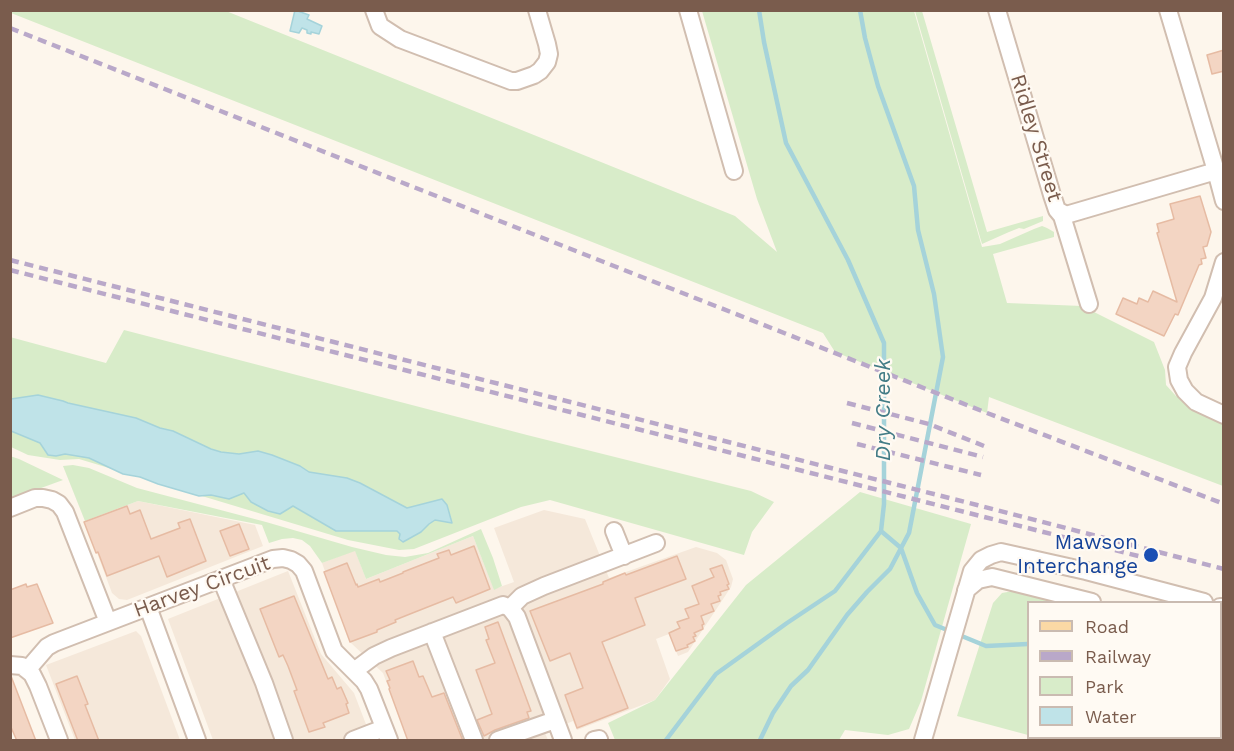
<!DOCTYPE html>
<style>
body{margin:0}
#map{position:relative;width:1234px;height:751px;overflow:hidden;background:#fdf6ec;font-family:"Work Sans",sans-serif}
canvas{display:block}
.frame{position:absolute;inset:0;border:12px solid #7a5c4d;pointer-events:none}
.legend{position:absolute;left:1027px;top:601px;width:195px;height:138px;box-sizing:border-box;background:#fffaf3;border:2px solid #cabbb1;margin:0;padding:8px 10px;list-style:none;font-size:18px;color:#7a5c4d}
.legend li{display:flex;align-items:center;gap:12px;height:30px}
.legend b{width:30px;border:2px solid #cabbb1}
</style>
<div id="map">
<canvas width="1234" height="751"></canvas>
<div class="frame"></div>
<ul class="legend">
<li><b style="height:8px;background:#fbd9a5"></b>Road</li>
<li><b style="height:8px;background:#b9a8c9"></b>Railway</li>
<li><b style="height:16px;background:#d8ecc9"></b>Park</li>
<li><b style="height:16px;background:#bfe3e8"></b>Water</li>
</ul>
</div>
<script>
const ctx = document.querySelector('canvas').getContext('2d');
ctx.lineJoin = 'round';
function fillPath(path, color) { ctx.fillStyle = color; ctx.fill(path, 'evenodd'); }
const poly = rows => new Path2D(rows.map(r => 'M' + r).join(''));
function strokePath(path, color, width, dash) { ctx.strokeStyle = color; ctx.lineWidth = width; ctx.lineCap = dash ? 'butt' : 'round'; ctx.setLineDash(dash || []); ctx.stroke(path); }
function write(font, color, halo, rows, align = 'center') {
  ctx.font = font + ' "Work Sans",sans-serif'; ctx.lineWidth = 4.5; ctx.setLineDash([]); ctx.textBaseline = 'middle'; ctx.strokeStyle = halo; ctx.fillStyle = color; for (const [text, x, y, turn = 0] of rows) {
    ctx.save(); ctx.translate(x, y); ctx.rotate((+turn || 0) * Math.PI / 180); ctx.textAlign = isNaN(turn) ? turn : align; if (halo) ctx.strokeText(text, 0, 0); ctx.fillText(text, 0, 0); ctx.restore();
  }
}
fillPath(poly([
 [138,501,255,525,263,546,127,600,119,599,112,593,85,521],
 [544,510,585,519,609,578,696,547,717,553,726,560,733,579,731,587,688,652,678,656,669,634,656,639,670,679,655,700,577,730,573,721,545,733,548,740,408,740,383,673,351,643,322,563,355,550,366,579,473,536,494,589,514,582,494,528],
 [288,571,321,654,354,693,372,740,213,740,168,619],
 [136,631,141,636,180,740,75,740,46,665]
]), '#f5e8da');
fillPath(poly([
 [10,11,226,11,735,216,777,252,757,199,702,11,914,11,982,247,1000,244,1034,229,1042,226,1047,228,1054,232,1054,237,993,254,1007,303,1082,306,1154,342,1165,370,1166,385,1176,396,1223,420,1223,486,989,397,987,413,835,352,823,333,11,13],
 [915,11,922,11,987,232,1043,216,1043,221,1024,229,1019,228,1009,232,982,244],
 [124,330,527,435,751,491,774,502,752,532,744,555,550,500,521,507,414,549,399,550,348,540,79,459,60,460,28,455,11,447,10,337,106,363],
 [10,456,19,459,63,480,11,499],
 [73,465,89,468,137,488,266,522,352,547,386,555,405,557,428,553,481,529,493,558,502,586,494,590,473,536,366,579,355,551,322,563,310,546,302,540,293,538,282,539,269,543,262,525,138,501,85,521,63,466],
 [860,492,971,524,921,701,909,729,888,735,845,730,839,740,615,740,608,723,655,700,746,585],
 [1013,591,1058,602,1028,602,1028,735,957,716,993,603,1002,593],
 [1037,738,1194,738,1193,740,1049,740]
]), '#d8ecc9');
const water = poly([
 [295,10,309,15,307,19,322,26,319,34,311,32,311,34,307,33,307,30,302,28,299,33,290,31,295,10],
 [38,395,63,401,68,403,136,418,160,428,173,431,211,449,221,452,239,454,258,451,272,455,300,466,309,472,347,478,360,483,407,508,442,499,447,505,452,523,435,520,429,524,421,532,403,542,399,539,400,534,397,531,336,531,293,506,280,514,268,511,251,502,244,493,229,499,211,495,199,496,158,484,140,477,123,474,89,458,65,454,56,456,48,455,40,443,11,431,11,399,38,395]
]);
fillPath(water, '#bfe3e8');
strokePath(water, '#a5d3da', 1.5);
strokePath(poly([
 [881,531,901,548,917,593,935,625,986,646,1028,644],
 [666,740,716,674,787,623,835,591,881,531,884,504,884,343,848,260,786,143,764,42,759,10],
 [760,740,773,713,791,686,808,670,847,615,867,592,890,569,909,533,943,357,934,294,918,230,914,186,878,86,865,38,860,10]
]), '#a5d3da', 4.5);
const building = poly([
 [1224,50,1224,71,1212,74,1207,55,1224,50],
 [1200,196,1211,232,1207,246,1203,247,1206,258,1201,259,1202,264,1199,265,1178,315,1175,314,1164,336,1116,314,1123,298,1137,304,1139,298,1148,302,1153,291,1177,302,1157,233,1159,232,1157,224,1174,219,1170,204,1200,196],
 [127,506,130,514,140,510,151,539,180,528,178,523,190,519,206,561,167,577,159,556,107,576,98,552,96,553,84,522,127,506],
 [239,524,249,549,230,556,220,531,239,524],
 [474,546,490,589,456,603,453,597,410,614,395,620,396,622,377,630,377,632,350,642,324,572,347,563,356,585,357,584,358,587,379,579,380,582,403,573,403,572,439,558,437,554,449,550,451,555,474,546],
 [677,556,686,579,635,598,645,625,602,642,628,708,577,728,565,695,583,688,570,653,550,661,530,611,603,584,603,582,625,573,626,575,677,556],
 [722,565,729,584,727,585,729,589,720,592,721,595,718,596,720,601,711,604,714,611,701,616,704,624,702,625,703,629,694,633,696,636,693,637,695,641,687,645,688,647,676,651,669,633,680,628,677,622,689,618,685,609,699,604,692,586,714,577,710,569,722,565],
 [26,584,27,587,37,584,53,623,10,638,10,590,26,584],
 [294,596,328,679,332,677,337,689,341,687,348,703,346,704,349,713,323,723,325,727,309,732,294,691,297,690,288,666,283,655,279,657,260,609,294,596],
 [498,622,531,711,527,712,529,718,495,730,484,736,477,720,492,714,476,670,495,663,486,640,489,639,485,627,498,622],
 [413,661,419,677,423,676,432,697,444,693,463,741,408,741,389,689,390,688,387,681,390,680,386,671,413,661],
 [11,676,36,741,17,741,10,725,11,676],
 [77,676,88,704,85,705,99,741,78,741,56,684,77,676]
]);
fillPath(building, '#f3d5c3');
strokePath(building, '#e6bba3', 1.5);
const minor = poly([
 [374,10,380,26,400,39,511,81,517,81,534,75,540,71,547,62,549,54,547,44,537,10],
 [688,10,734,171],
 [997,10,1052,195,1057,210,1062,216,1089,304],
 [1168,10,1216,171,1224,201],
 [1057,210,1066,215,1216,171],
 [1224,262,1213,298,1183,353,1177,367,1179,380,1185,391,1196,402,1224,415],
 [10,508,35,498,43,498,52,500,59,504,65,512,108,622],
 [614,531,624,556],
 [221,579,264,683,284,740],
 [966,590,978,580,992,577,1092,602],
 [148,607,197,740],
 [1220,607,1224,607],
 [510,608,522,596,544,586,656,543],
 [432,632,474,740],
 [1220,637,1224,638],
 [10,665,22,666,32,674,38,686,59,740],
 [28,669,47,647,54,643,273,559,283,558,291,560,298,564,304,571,334,651,364,681,369,689,389,740],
 [354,671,374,656,391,648,503,605,510,608,517,617,563,740],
 [353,740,384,728],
 [498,740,555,720],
 [594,740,599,739],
 [923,740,972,571,981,560,991,555,1001,552,1086,571,1204,602]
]);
const major = poly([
 [1220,718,1224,705],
 [1215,740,1216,738]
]);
strokePath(minor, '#d1beb0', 20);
strokePath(major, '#dad1cd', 24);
strokePath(minor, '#fff', 16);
strokePath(major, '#fbd9a5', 21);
strokePath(poly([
 [10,28,987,413,1224,504],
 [10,260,977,505,1224,569],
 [10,270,1154,560],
 [847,403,929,424,984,446],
 [852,423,983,457],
 [857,444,981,475]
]), '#b9a8c9', 4.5, [9, 6]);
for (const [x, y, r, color] of [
 [1151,555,8,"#1a4fb4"]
]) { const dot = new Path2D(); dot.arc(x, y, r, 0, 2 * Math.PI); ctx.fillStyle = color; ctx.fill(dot); strokePath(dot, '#fffaf3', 2); }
write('21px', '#7a5c4d', '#fffaf3', [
 ["Ridley Street",1036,138,73],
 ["Harvey Circuit",202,587,-20]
]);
write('21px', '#164399', '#fffaf3', [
 ["Mawson",1138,543],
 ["Interchange",1138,567]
], 'right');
write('italic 22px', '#437c86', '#fffaf3', [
 ["Dry Creek",884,410,-90]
]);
</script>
